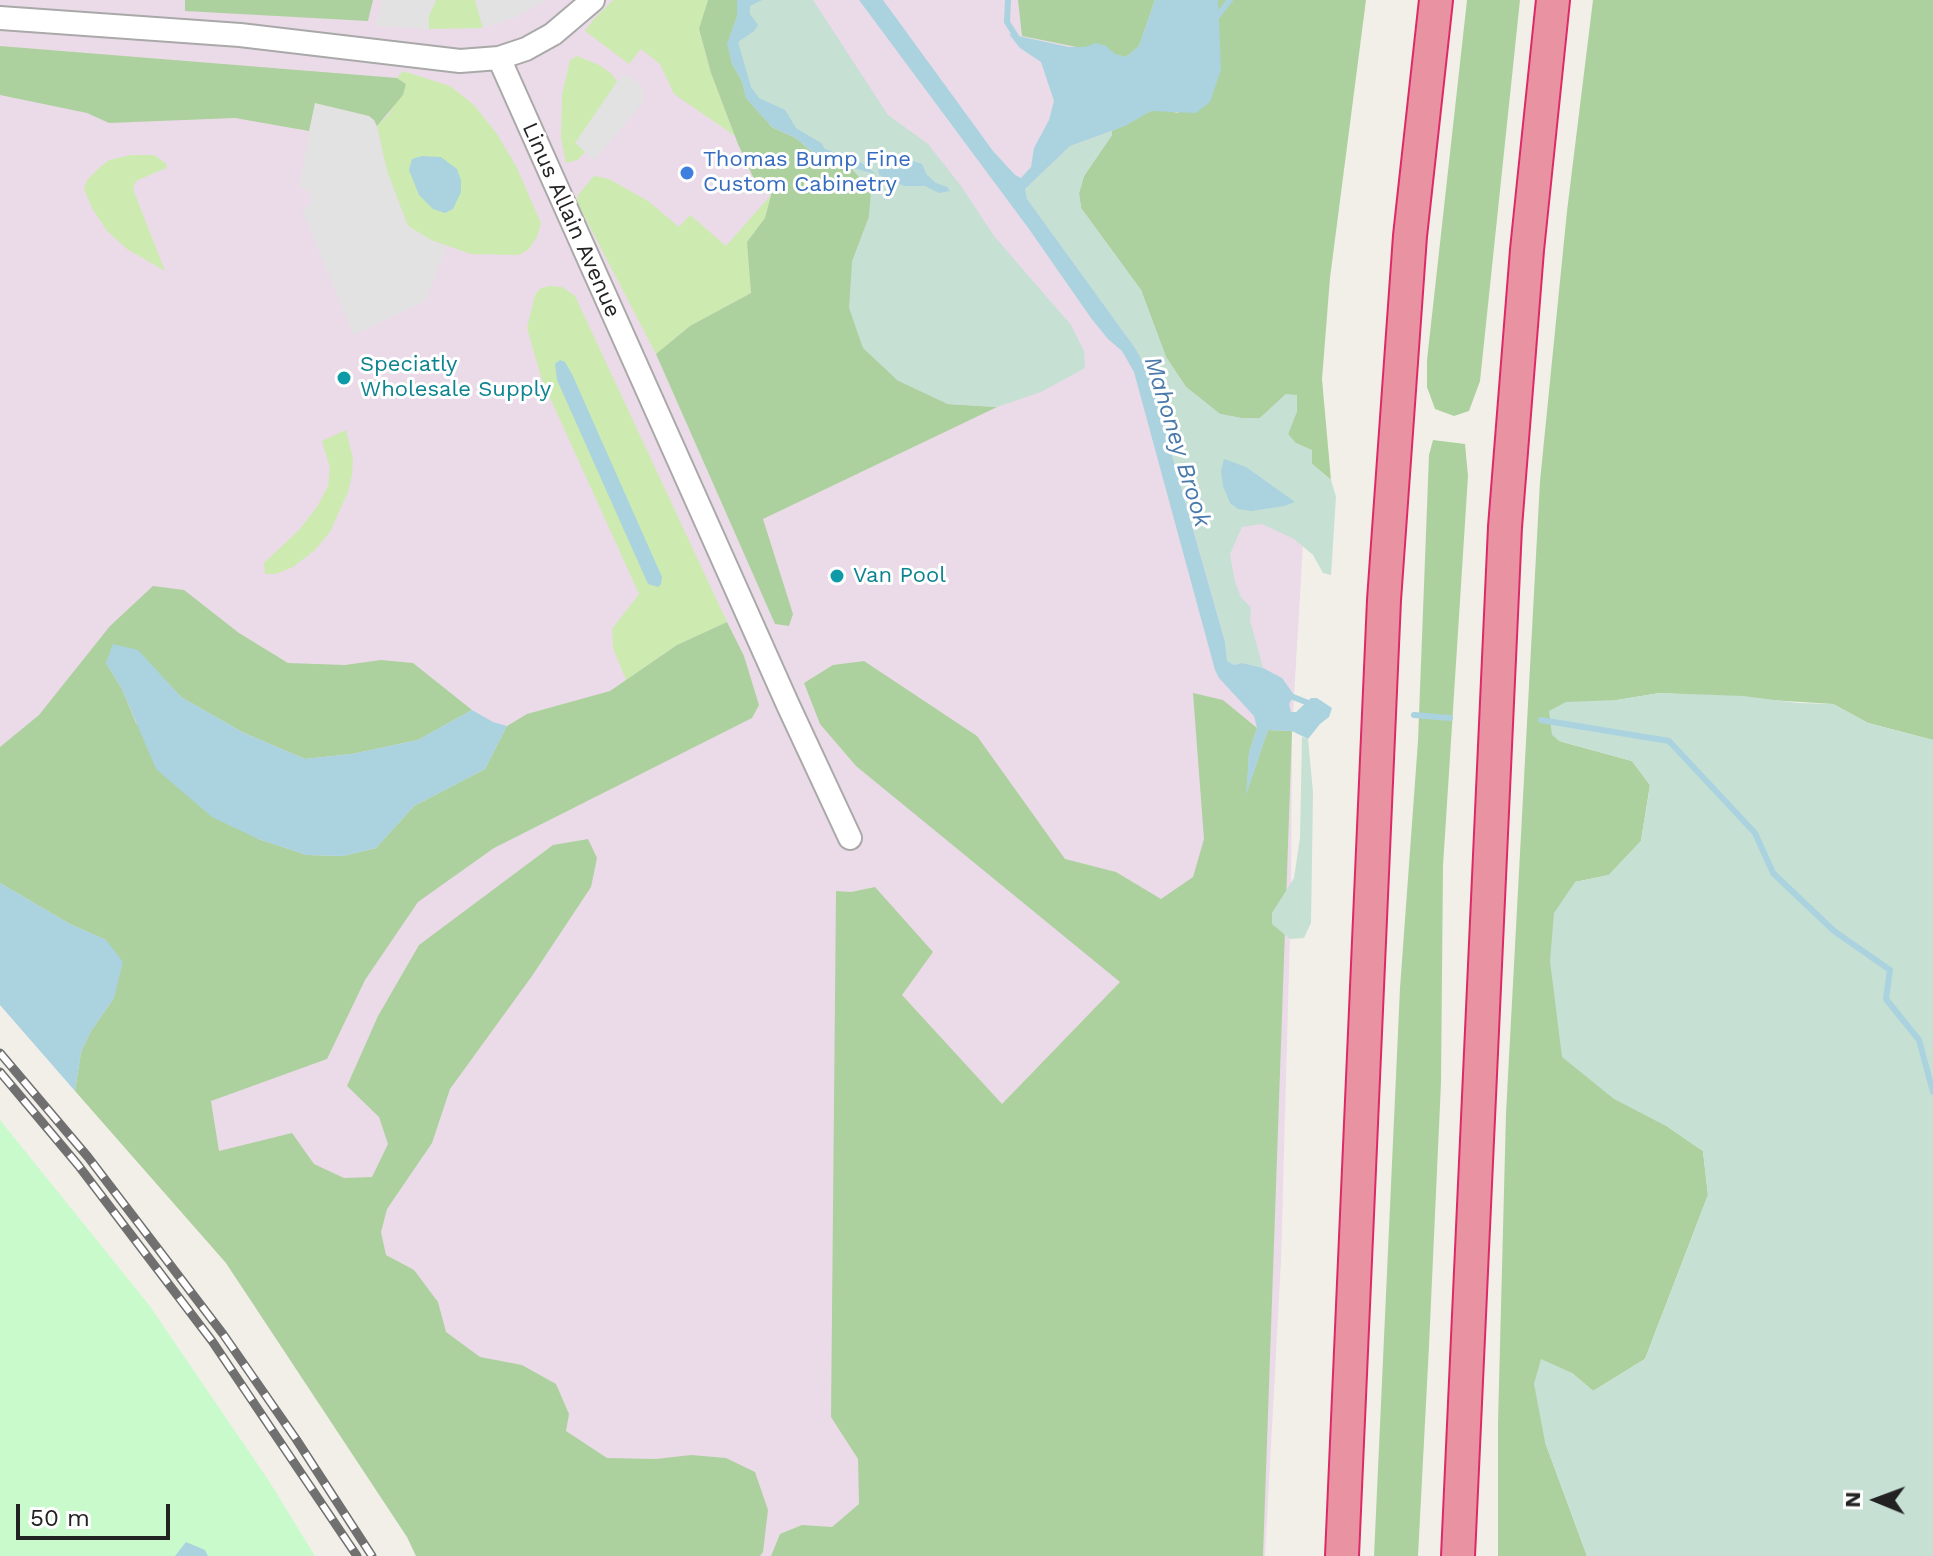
<!DOCTYPE html>
<style>
body{margin:0}
#map{position:relative;width:1933px;height:1556px;overflow:hidden;background:#f2efe9;font-family:"Work Sans",sans-serif}
canvas{display:block}
.north{position:absolute;left:1837px;top:1460px;width:80px;height:80px;-webkit-text-stroke:6px #fff;paint-order:stroke;rotate:271deg;font-size:22px;font-weight:700;line-height:32px;text-align:center;color:#222}
.north::after{content:'';display:block;margin:auto;width:28px;height:36px;background:#222;clip-path:polygon(50% 0,100% 100%,50% 72%,0 100%)}
.scale{position:absolute;left:16px;top:1504px;width:154px;height:36px;box-sizing:border-box;border:4px solid #222;border-top:0;padding-left:10px;font-size:24px;line-height:28px;white-space:nowrap;color:#222;-webkit-text-stroke:6px #fff;paint-order:stroke}
</style>
<div id="map">
<canvas width="1933" height="1556"></canvas>
<div class="north">N</div>
<div class="scale">50 m</div>
</div>
<script>
const ctx = document.querySelector('canvas').getContext('2d');
ctx.lineJoin = 'round';
function fillPath(path, color) { ctx.fillStyle = color; ctx.fill(path, 'evenodd'); }
const poly = rows => new Path2D(rows.map(r => 'M' + r).join(''));
function strokePath(path, color, width, dash) { ctx.strokeStyle = color; ctx.lineWidth = width; ctx.lineCap = dash ? 'butt' : 'round'; ctx.setLineDash(dash || []); ctx.stroke(path); }
function write(font, color, halo, rows, align = 'center') {
  ctx.font = font + ' "Work Sans",sans-serif'; ctx.lineWidth = 6; ctx.setLineDash([]); ctx.textBaseline = 'middle'; ctx.strokeStyle = halo; ctx.fillStyle = color; for (const [text, x, y, turn = 0] of rows) {
    ctx.save(); ctx.translate(x, y); ctx.rotate((+turn || 0) * Math.PI / 180); ctx.textAlign = isNaN(turn) ? turn : align; if (halo) ctx.strokeText(text, 0, 0); ctx.fillText(text, 0, 0); ctx.restore();
  }
}
fillPath(poly([
 [0,0,1348,0,1329,101,1292,731,1291,897,1281,1261,1265,1556,416,1556,407,1537,226,1263,0,1005]
]), '#ebdbe8');
fillPath(poly([
 [436,0,475,0,483,28,429,29,429,16],
 [613,0,708,0,699,30,711,73,735,136,674,94,660,64,641,49,629,64,585,31,593,20],
 [577,56,599,65,612,74,617,82,576,142,585,152,578,160,566,163,561,138,562,94,570,60],
 [403,71,450,86,474,105,497,134,516,166,541,223,537,237,529,249,519,255,471,254,431,240,408,226,387,171,377,126,389,114,406,84,397,78],
 [131,155,154,155,167,164,166,168,136,181,133,189,165,271,127,249,107,231,92,208,84,189,87,180,99,168,109,160],
 [594,176,609,179,648,201,679,227,690,215,726,246,771,195,765,218,747,242,751,293,690,326,656,354,577,202,578,195],
 [549,286,562,287,575,296,727,622,677,645,626,680,613,648,612,629,639,594,542,380,527,328,535,295,541,288],
 [346,430,353,459,352,475,348,492,330,532,315,550,293,567,276,574,265,574,264,563,299,530,317,507,328,486,330,468,322,441]
]), '#cdebb0');
fillPath(poly([
 [185,0,373,0,368,21,185,11],
 [708,0,737,0,737,17,728,43,732,63,742,81,747,98,772,127,796,138,822,160,848,164,872,190,869,217,852,262,897,380,948,404,997,407,763,519,793,614,789,626,775,624,656,354,690,326,751,293,747,242,765,218,771,195,754,179,738,144,711,73,699,29],
 [1018,0,1155,0,1139,46,1126,57,1022,36],
 [1218,0,1366,0,1330,278,1322,379,1331,480,1312,464,1311,450,1295,443,1288,434,1297,411,1286,394,1260,418,1241,418,1220,414,1186,387,1166,357,1141,290,1081,208,1079,193,1084,176,1112,135,1112,131,1151,111,1164,110,1178,113,1218,9],
 [1467,0,1520,0,1480,381,1469,411,1454,416,1435,409,1427,387,1427,360],
 [1593,0,1933,0,1933,740,1868,723,1833,704,1660,693,1617,700,1559,741,1632,761,1650,785,1641,841,1609,875,1575,882,1668,1127,1703,1151,1708,1195,1645,1359,1593,1391,1572,1373,1545,1442,1587,1556,1498,1556,1498,1422,1506,1113,1540,481,1567,211],
 [0,46,397,78,406,84,403,95,377,126,374,120,315,104,309,131,235,118,109,123,87,113,0,95],
 [1433,440,1465,444,1468,476,1443,866,1441,1083,1429,1346,1418,1556,1374,1556,1400,988,1418,741,1429,455],
 [153,586,184,590,239,633,288,663,345,665,381,660,413,663,472,710,418,740,352,754,305,759,242,732,181,697,138,651,106,663,122,689,136,723,258,839,307,855,343,856,376,848,414,806,485,769,507,726,527,714,610,691,677,645,727,622,744,656,759,705,752,718,494,848,418,902,365,980,327,1059,211,1101,219,1151,292,1133,314,1164,344,1178,372,1177,388,1144,379,1117,347,1086,378,1016,419,945,553,845,588,839,597,858,591,887,532,976,450,1089,432,1143,387,1209,381,1232,386,1255,414,1270,438,1302,446,1332,480,1357,522,1365,556,1384,569,1414,566,1431,607,1458,656,1459,691,1455,726,1458,755,1472,768,1510,763,1552,760,1556,416,1556,407,1537,226,1263,75,1091,81,1052,91,1031,114,998,106,940,70,924,0,883,0,747,39,715,110,626],
 [864,661,977,736,1065,859,1116,872,1161,899,1193,877,1204,839,1193,693,1223,700,1257,728,1249,753,1247,791,1268,730,1292,731,1263,1556,771,1556,780,1534,802,1525,832,1527,859,1504,858,1459,831,1417,836,891,851,892,875,887,933,952,902,995,1002,1104,1120,982,856,766,820,724,804,683,833,665]
]), '#add19e');
fillPath(poly([
 [737,0,813,0,888,115,928,144,961,186,994,236,1071,325,1084,351,1085,368,1041,392,997,407,948,404,897,380,863,348,849,308,852,262,869,217,871,190,848,165,814,154,796,138,772,127,746,98,742,81,732,64,728,43,737,17],
 [1112,131,1112,135,1084,176,1079,193,1081,208,1141,290,1166,357,1186,387,1220,414,1241,418,1260,418,1286,394,1297,395,1297,411,1288,434,1296,443,1312,450,1312,464,1331,480,1336,497,1331,575,1323,573,1313,555,1294,539,1262,524,1242,527,1230,554,1235,582,1241,597,1251,608,1250,620,1263,668,1242,663,1234,665,1227,661,1225,641,1148,371,1135,348,1027,199,1025,189,1070,146],
 [1660,693,1743,696,1798,703,1833,704,1868,723,1933,740,1933,1556,1587,1556,1545,1442,1534,1384,1541,1359,1572,1373,1593,1391,1645,1359,1708,1195,1703,1151,1668,1127,1614,1099,1562,1057,1550,961,1554,913,1575,882,1609,875,1641,841,1650,785,1632,761,1559,741,1552,735,1549,711,1566,702,1617,700],
 [1302,737,1308,739,1313,792,1311,923,1304,938,1290,939,1272,924,1272,913,1294,878,1300,838]
]), '#c6e0d4');
fillPath(poly([
 [0,1120,149,1305,269,1481,315,1556,0,1556]
]), '#c8facc');
fillPath(poly([
 [382,0,436,0,429,16,429,29,376,26],
 [475,0,547,0,514,18,483,28],
 [623,73,639,83,643,90,643,103,594,160,575,143],
 [315,103,369,116,374,120,387,171,408,226,431,240,447,247,425,301,354,335,302,211,312,202,309,191,299,187]
]), '#e2e2e2');
fillPath(poly([
 [737,0,762,0,750,6,750,14,758,25,754,31,738,42,751,87,759,98,785,110,796,128,821,143,825,149,859,161,876,174,822,160,796,138,772,127,746,98,742,81,732,64,727,43,737,17],
 [859,0,883,0,993,151,1015,175,1021,178,1031,167,1034,148,1049,120,1054,101,1041,62,1020,48,1009,34,1069,47,1085,47,1096,43,1106,46,1115,54,1126,57,1139,46,1155,0,1218,0,1221,70,1210,102,1196,113,1151,111,1125,126,1070,146,1025,189,1027,199,1135,348,1148,371,1225,642,1227,661,1234,665,1242,663,1263,668,1282,678,1294,695,1289,704,1291,712,1296,712,1311,698,1317,698,1332,708,1329,717,1320,724,1308,739,1292,731,1268,730,1246,795,1249,753,1257,728,1254,716,1219,678,1215,670,1134,372,1122,351,1108,339,1091,318,1029,229],
 [422,156,441,157,457,169,461,180,461,192,453,209,445,213,433,209,419,195,409,170,412,159],
 [913,161,922,164,927,175,936,183,947,187,950,191,939,193,925,186,904,186,879,175,878,166],
 [560,360,565,362,572,374,662,577,661,584,658,587,648,584,557,380,555,364],
 [1224,459,1246,467,1295,502,1284,506,1251,511,1238,509,1230,503,1223,486,1221,471],
 [113,644,138,650,181,697,242,732,305,759,352,754,418,740,472,710,493,722,507,726,485,769,414,806,376,848,343,856,307,855,258,839,212,817,156,769,122,689,106,663],
 [0,883,70,924,106,940,123,962,114,998,91,1031,81,1052,75,1091,0,1005],
 [186,1542,205,1550,208,1556,175,1556]
]), '#aad3df');
strokePath(poly([
 [1008,0,1007,22,1019,41],
 [1215,19,1230,0],
 [1288,695,1311,704],
 [1414,715,1450,718],
 [1541,720,1669,741,1755,833,1773,873,1834,931,1890,970,1886,999,1919,1040,1933,1092]
]), '#aad3df', 6);
const minor = poly([
 [0,18,240,35,460,61,499,58,788,705,850,838],
 [499,58,526,49,553,34,593,0]
]);
const highway = poly([
 [1342,1556,1384,600,1410,236,1436,0],
 [1458,1556,1505,527,1527,250,1553,0]
]);
strokePath(minor, '#a9a9a9', 26);
strokePath(highway, '#dc2a67', 36);
strokePath(minor, '#fff', 22);
strokePath(highway, '#e892a2', 32);
const rail = poly([
 [0,1053,88,1157,223,1334,296,1439,372,1556],
 [0,1072,78,1165,212,1341,357,1556]
]);
strokePath(rail, '#707070', 9);
strokePath(rail, '#fff', 6, [18]);
for (const [x, y, r, color] of [
 [687,173,8,"#3f7fe0"],
 [344,378,8,"#0f9aa8"],
 [837,576,8,"#0f9aa8"]
]) { const dot = new Path2D(); dot.arc(x, y, r, 0, 2 * Math.PI); ctx.fillStyle = color; ctx.fill(dot); strokePath(dot, '#fff', 3); }
write('22px', '#366cbe', '#fff', [
 ["Thomas Bump Fine",703,160],
 ["Custom Cabinetry",703,185]
], 'left');
write('22px', '#222', '#fff', [
 ["Linus Allain Avenue",571,220,66]
]);
write('22px', '#0d838f', '#fff', [
 ["Speciatly",360,365],
 ["Wholesale Supply",360,390],
 ["Van Pool",853,576]
], 'left');
write('italic 24px', '#4a7aab', '#fff', [
 ["Mahoney Brook",1177,442,73]
]);
</script>
